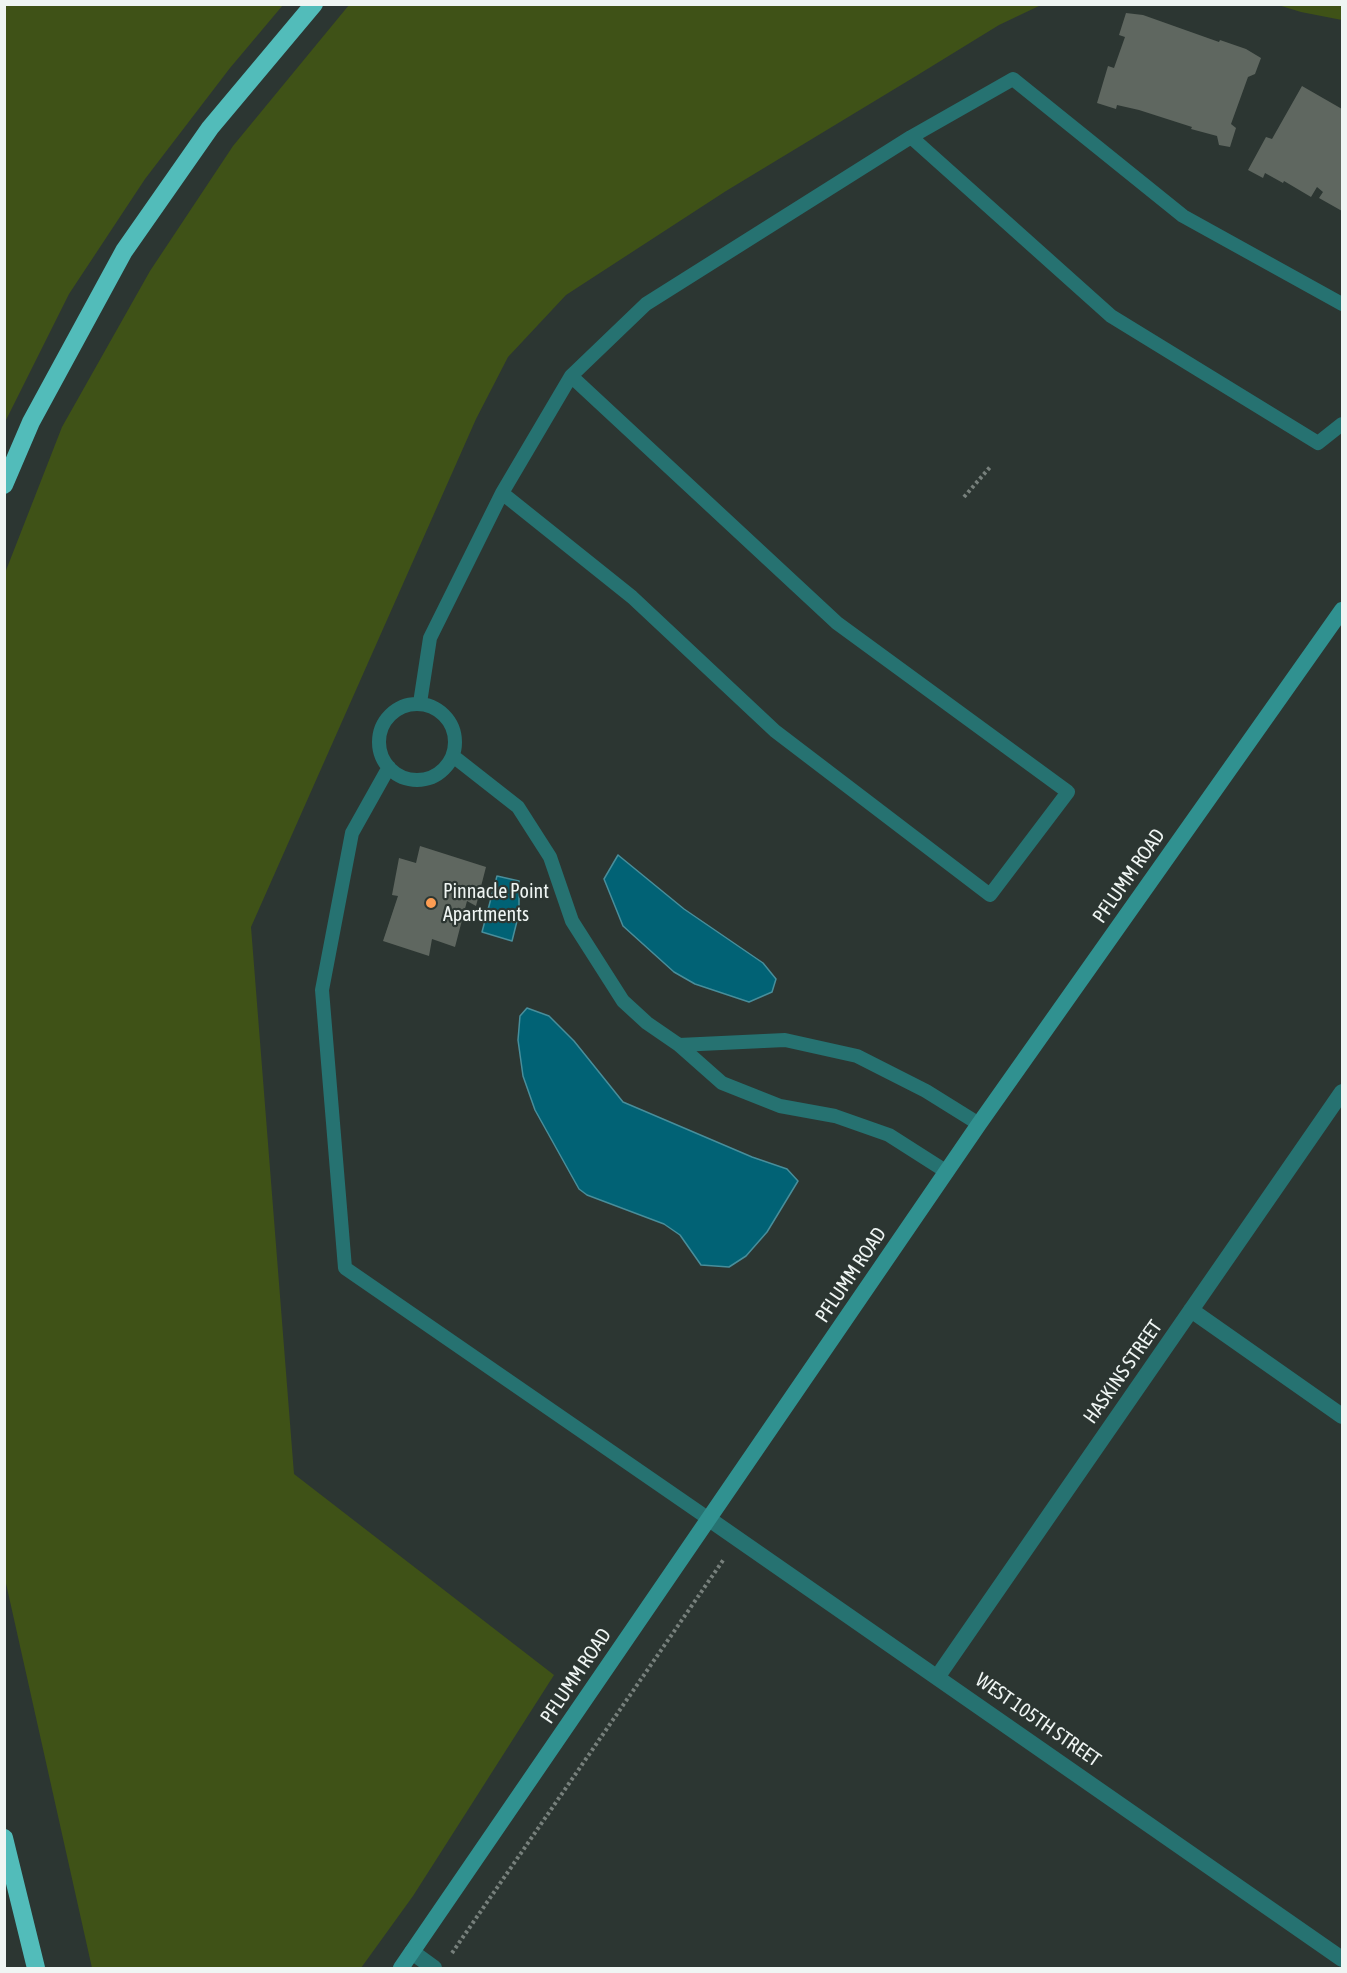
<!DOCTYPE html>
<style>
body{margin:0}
#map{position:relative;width:1347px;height:1973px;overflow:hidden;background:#2c3632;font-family:"Asap Condensed",sans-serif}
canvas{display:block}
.frame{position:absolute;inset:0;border:6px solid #eff5f3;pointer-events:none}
</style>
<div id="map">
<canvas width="1347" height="1973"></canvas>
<div class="frame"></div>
</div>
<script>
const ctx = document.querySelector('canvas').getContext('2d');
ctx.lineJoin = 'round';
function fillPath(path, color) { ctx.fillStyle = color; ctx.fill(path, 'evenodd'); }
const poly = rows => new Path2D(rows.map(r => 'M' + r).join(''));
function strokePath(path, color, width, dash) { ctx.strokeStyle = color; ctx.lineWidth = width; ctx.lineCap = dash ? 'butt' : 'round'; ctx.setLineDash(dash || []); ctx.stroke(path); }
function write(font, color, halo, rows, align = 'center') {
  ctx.font = font + ' "Asap Condensed",sans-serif'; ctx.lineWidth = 4.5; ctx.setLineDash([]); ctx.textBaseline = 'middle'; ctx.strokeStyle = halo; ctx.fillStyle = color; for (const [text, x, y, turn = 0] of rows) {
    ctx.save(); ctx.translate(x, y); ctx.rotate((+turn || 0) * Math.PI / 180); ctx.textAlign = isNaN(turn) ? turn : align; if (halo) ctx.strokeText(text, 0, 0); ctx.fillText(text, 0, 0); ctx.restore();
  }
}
fillPath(poly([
 [5,4,283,5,230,68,145,179,69,294,5,422],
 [349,5,1041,5,999,25,916,76,726,191,566,295,508,357,476,419,251,927,294,1474,554,1675,413,1896,361,1968,92,1968,5,1579,5,573,62,427,150,271,233,146],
 [1278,5,1342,5,1342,20,1301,12]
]), '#3f5217');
const water = poly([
 [618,855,684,909,763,963,776,979,772,992,749,1002,695,984,674,972,623,926,604,879,618,855],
 [497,876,519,881,519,913,512,941,482,932,497,876],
 [527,1008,549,1016,574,1041,623,1102,752,1157,787,1169,798,1181,767,1232,746,1256,729,1267,701,1265,680,1235,664,1224,587,1195,579,1189,535,1110,523,1076,518,1040,520,1016,527,1008]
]);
fillPath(water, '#016275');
strokePath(water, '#488e9b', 1.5);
fillPath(poly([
 [1126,13,1143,15,1219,42,1220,40,1246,49,1261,58,1255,74,1248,77,1231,124,1236,128,1230,147,1219,145,1217,136,1191,129,1192,127,1139,110,1117,105,1116,109,1097,103,1108,66,1114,68,1125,37,1119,35],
 [1302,86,1342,109,1342,211,1319,198,1323,192,1317,187,1311,197,1284,181,1283,183,1265,173,1263,178,1248,170,1266,137,1272,139],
 [420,846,486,867,476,906,467,901,455,947,432,939,429,956,383,941,398,896,392,895,399,858,416,863]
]), '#5f6760');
strokePath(poly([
 [964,497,991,466],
 [452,1953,724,1559]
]), '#77807c', 4, [3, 3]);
strokePath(poly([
 [911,137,1111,316,1318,443,1342,424],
 [502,493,632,597,775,731,990,895,1068,792,837,623,571,376],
 [420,703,430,638,502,493,571,376,646,304,911,137,1013,79,1183,216,1342,304],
 '379 742a38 38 0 1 1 76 0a38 38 0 1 1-76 0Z',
 [453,756,518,807,550,857,572,921,623,1001,647,1023,679,1045,722,1083,780,1106,835,1116,889,1135,947,1172],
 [389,767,352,833,322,990,345,1268,709,1519],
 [679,1045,785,1040,857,1056,926,1091,979,1124]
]), '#267271', 14);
strokePath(poly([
 [1191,1310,1342,1416],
 [709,1519,1342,1959],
 [938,1676,1342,1092],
 [412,1952,434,1968]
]), '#267271', 16);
strokePath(poly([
 [401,1968,979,1124,1342,610]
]), '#309190', 16);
strokePath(poly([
 [4,485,31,422,124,251,210,128,314,4],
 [4,1838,36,1968]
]), '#52bcba', 18);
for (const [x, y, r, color] of [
 [431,903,6,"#fc9d53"]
]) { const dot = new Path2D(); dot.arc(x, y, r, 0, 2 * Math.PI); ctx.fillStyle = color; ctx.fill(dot); strokePath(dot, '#2c3632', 2); }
write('20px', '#eff5f3', '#2c3632', [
 ["PFLUMM ROAD",1129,876,-55],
 ["PFLUMM ROAD",851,1275,-56],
 ["HASKINS STREET",1123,1372,-55],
 ["PFLUMM ROAD",576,1676,-56],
 ["WEST 105TH STREET",1038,1720,35]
]);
write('20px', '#eff5f3', '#2c3632', [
 ["Pinnacle Point",443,892],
 ["Apartments",443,915]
], 'left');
</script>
